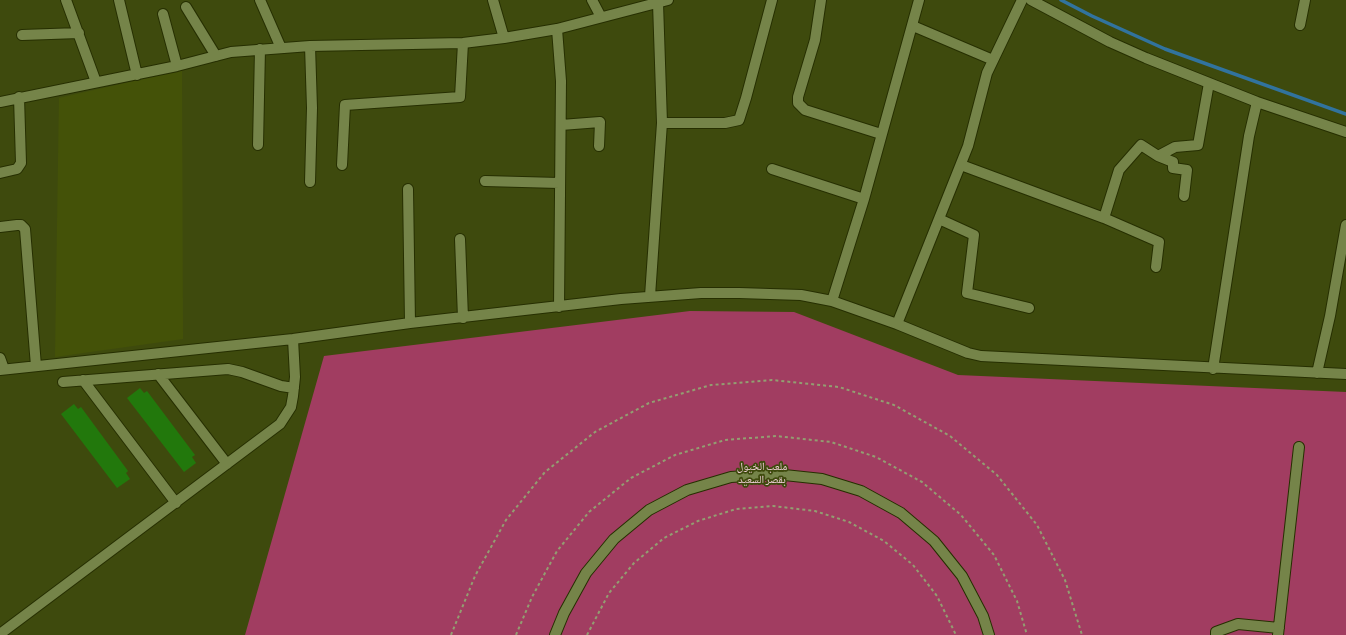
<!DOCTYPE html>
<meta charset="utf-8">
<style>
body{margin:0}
canvas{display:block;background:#3e4a0d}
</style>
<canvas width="1346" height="635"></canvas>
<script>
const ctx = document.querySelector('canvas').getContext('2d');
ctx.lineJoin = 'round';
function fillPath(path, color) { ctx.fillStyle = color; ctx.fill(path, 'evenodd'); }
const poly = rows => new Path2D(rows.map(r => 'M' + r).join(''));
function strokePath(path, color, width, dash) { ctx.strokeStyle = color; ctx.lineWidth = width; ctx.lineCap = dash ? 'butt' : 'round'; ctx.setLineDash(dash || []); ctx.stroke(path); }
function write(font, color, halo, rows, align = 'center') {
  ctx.font = font + ' "Asap Condensed","Noto Naskh Arabic",sans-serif'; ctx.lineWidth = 3.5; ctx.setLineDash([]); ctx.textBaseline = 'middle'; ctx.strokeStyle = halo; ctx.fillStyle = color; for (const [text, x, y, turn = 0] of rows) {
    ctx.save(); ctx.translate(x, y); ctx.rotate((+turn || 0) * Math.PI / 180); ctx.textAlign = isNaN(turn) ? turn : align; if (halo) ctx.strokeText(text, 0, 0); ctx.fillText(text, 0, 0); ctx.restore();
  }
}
fillPath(poly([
 [182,70,183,339,55,357,59,98]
]), '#445208');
fillPath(poly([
 [690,311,794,312,958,375,1346,392,1346,635,245,635,324,356]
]), '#a13d61');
strokePath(poly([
 [1061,0,1092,16,1165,49,1346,114]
]), '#31739e', 3.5);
fillPath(poly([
 [140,388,144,393,147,391,195,455,192,457,196,463,184,472,127,398],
 [74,404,78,409,81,407,128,471,126,473,130,479,117,488,61,414]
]), '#22780c');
const minor = poly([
 [66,0,96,82],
 [119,0,137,75],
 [260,0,281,48],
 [493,0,504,38],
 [592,0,601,17],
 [821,0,815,40,798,97,798,103,805,110,881,134],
 [1031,0,1110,42,1146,58,1257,102,1346,132],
 [186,7,216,56],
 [163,14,177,66],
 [1300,25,1305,0],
 [913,26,993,60],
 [557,29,561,81,559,307],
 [22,35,79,33],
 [310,46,312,108,310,182],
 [0,102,177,66,231,52,310,46,463,43,504,38,557,29,668,0],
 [662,123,725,123,739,120,746,98,772,0],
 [561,125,600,122,599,146],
 [258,145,260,49],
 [342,165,345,105,460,97,463,43],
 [961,165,1104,218,1159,242,1156,267],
 [772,169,864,199],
 [0,173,17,169,21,163,19,97],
 [485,181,559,183],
 [408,189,410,323],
 [1184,196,1187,170,1173,168,1173,162,1158,156,1175,147,1198,145,1209,83],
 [1104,218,1119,170,1141,145,1158,156],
 [939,219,974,235,967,293,1029,308],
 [0,227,17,225,21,225,25,229,36,366],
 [460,239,463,318],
 [650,296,662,123,658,3],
 [832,301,864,199,919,0],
 [897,324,968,146,987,73,1022,0],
 [0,358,4,369],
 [1213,369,1249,136,1257,102],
 [0,370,293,339,410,323,621,299,701,293,739,293,801,295,832,301,897,324,968,353,981,356,1346,374],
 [1317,373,1330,316,1346,225],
 [158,374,227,464],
 [83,380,176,503],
 [63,382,228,369,242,372,281,386,294,388],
 [0,634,280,424,291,407,293,396,295,377,293,339],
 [555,635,564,613,586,573,614,539,649,510,687,490,731,477,775,474,822,479,861,491,901,513,934,541,962,576,983,616,989,635],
 [1216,635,1216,632,1238,624,1279,628],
 [1278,635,1299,447]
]);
strokePath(minor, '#262f01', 12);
strokePath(poly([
 [451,635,475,576,506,520,545,472,595,432,649,403,711,385,772,380,839,387,894,405,950,436,997,475,1037,525,1065,580,1082,635],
 [516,635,532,597,557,551,589,512,631,478,675,455,725,440,776,436,831,442,876,457,922,482,961,515,994,555,1017,601,1027,635],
 [587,635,609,593,634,563,664,538,698,521,736,509,773,506,815,511,849,522,884,541,913,565,937,596,956,635]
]), '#939e71', 2, [3, 3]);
strokePath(minor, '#758449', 10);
write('11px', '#efcfd7', '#3e4a0d', [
 ["ملعب الخيول",762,467],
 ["بقصر السعيد",762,480]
]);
</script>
